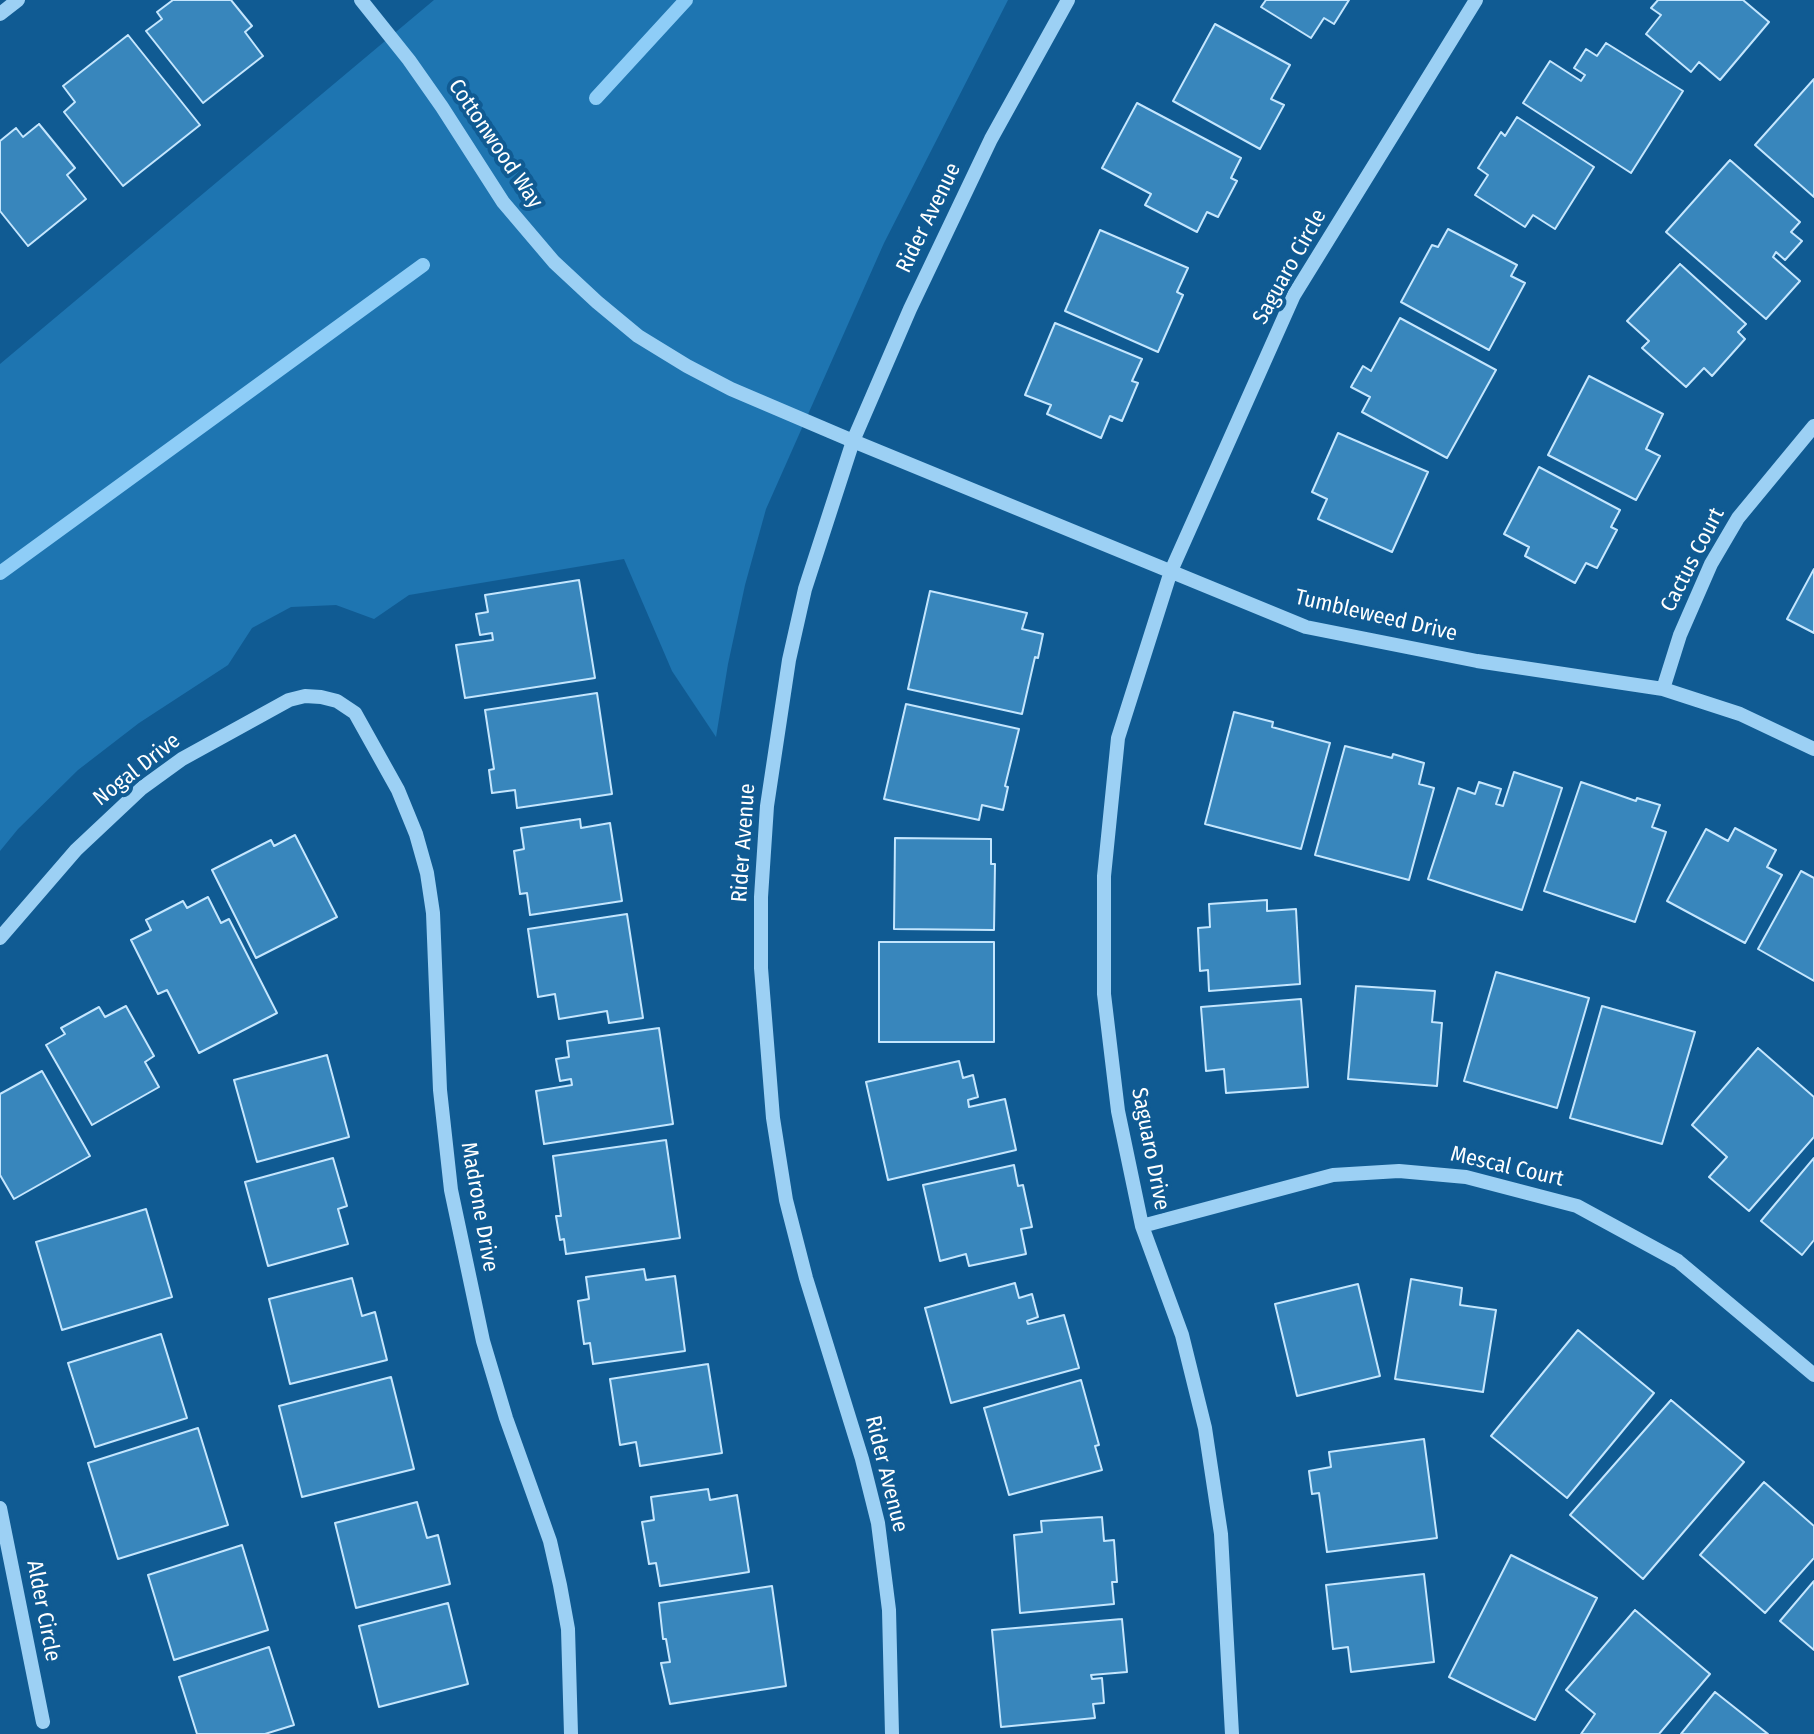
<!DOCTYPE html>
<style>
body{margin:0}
canvas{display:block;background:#105b93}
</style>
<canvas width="1814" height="1734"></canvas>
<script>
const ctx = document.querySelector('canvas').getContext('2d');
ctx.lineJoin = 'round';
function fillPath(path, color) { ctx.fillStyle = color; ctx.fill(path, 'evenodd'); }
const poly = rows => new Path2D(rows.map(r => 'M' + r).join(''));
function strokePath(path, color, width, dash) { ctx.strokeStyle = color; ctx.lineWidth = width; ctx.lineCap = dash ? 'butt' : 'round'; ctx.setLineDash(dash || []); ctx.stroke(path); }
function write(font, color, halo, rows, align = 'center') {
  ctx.font = font + ' "Fira Sans Condensed",sans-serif'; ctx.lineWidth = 8; ctx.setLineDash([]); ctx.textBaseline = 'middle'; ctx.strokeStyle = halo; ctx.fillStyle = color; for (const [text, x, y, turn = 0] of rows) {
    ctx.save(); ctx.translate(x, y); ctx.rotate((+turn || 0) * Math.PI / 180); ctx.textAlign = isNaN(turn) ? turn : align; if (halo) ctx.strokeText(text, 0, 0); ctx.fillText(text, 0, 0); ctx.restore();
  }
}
fillPath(poly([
 [434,0,1008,0,884,243,766,509,745,585,728,664,716,737,672,671,624,559,409,595,374,619,336,605,291,607,252,628,228,665,139,723,78,770,18,829,0,851,0,364]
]), '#1e75b1');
strokePath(poly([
 [596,98,686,0],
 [0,573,423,265]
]), '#8ecdf7', 14);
const building = poly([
 [173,0,231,0,252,26,245,32,263,56,203,103,146,31,162,19,157,12,173,0],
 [1266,0,1349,0,1334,24,1324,18,1311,38,1261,7,1266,0],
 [1658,0,1743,0,1769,22,1720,80,1699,62,1691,72,1646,34,1661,15,1651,8,1658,0],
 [1215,24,1290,65,1271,99,1284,105,1260,149,1173,101,1215,24],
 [128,35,200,125,123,186,64,112,75,102,63,86,128,35],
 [1606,43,1683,91,1631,173,1523,103,1550,61,1581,81,1585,75,1574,68,1586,49,1597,56,1606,43],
 [1814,79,1814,197,1755,145,1814,79],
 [1137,103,1241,158,1231,178,1237,181,1218,217,1207,212,1197,232,1145,205,1151,194,1102,168,1137,103],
 [1517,117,1594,167,1555,229,1533,215,1525,227,1475,195,1488,175,1478,168,1501,132,1505,136,1517,117],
 [39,124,75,168,67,175,86,199,28,246,0,211,0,141,16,128,23,137,39,124],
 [1730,160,1800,222,1791,232,1802,241,1785,260,1776,252,1773,257,1800,281,1766,319,1666,232,1730,160],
 [1448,229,1517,265,1511,276,1525,283,1489,350,1401,302,1432,245,1438,247,1448,229],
 [1100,230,1188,268,1177,292,1183,295,1158,352,1065,311,1100,230],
 [1680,264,1746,324,1738,332,1745,339,1712,376,1704,368,1686,387,1642,348,1649,341,1627,321,1680,264],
 [1400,318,1496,370,1447,458,1362,412,1370,397,1351,387,1363,366,1371,371,1400,318],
 [1055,323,1142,359,1132,381,1138,383,1122,421,1110,416,1101,438,1047,414,1051,405,1025,395,1055,323],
 [1589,376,1663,414,1646,449,1660,456,1636,500,1548,455,1589,376],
 [1338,433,1428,472,1392,552,1318,519,1327,499,1312,492,1338,433],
 [1539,467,1620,510,1611,527,1617,530,1597,568,1586,563,1575,583,1525,556,1529,547,1504,534,1539,467],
 [1814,569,1814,633,1787,619,1814,569],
 [579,580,595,678,465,698,456,645,493,640,492,633,480,635,476,614,488,612,485,595,579,580],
 [930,591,1027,613,1022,629,1043,634,1038,658,1035,657,1022,714,908,689,930,591],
 [597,693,612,794,517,808,515,790,492,793,489,770,494,769,485,710,597,693],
 [906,704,1019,729,1005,786,1008,787,1003,810,982,805,979,820,884,799,906,704],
 [1234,712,1273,722,1272,727,1330,743,1301,849,1205,824,1234,712],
 [1345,746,1392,758,1393,754,1424,763,1419,784,1434,788,1409,880,1315,855,1345,746],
 [1514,772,1562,788,1522,910,1428,879,1458,788,1475,794,1479,782,1501,789,1496,804,1503,806,1514,772],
 [1581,782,1636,801,1637,798,1660,805,1652,827,1666,832,1635,922,1544,891,1581,782],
 [580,819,581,828,610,823,622,901,530,915,527,893,520,894,514,851,524,849,521,828,580,819],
 [1735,828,1776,850,1767,867,1782,875,1745,943,1667,901,1706,829,1728,841,1735,828],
 [295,835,337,917,256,958,212,870,271,840,274,846,295,835],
 [895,838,991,839,991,864,995,864,994,930,894,929,895,838],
 [1801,871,1814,878,1814,981,1758,949,1801,871],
 [208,897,221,923,229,919,277,1013,199,1053,167,990,158,994,131,940,151,930,146,920,183,901,187,908,208,897],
 [1267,900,1267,911,1296,909,1300,984,1209,991,1208,970,1200,971,1198,928,1210,927,1209,904,1267,900],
 [627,914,643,1018,609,1023,607,1011,559,1019,555,994,538,997,528,929,627,914],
 [879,942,994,942,994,1042,879,1042,879,942],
 [1496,972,1589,998,1557,1108,1464,1081,1496,972],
 [1356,986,1435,991,1432,1022,1442,1023,1437,1086,1348,1079,1356,986],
 [1301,999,1308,1087,1226,1093,1224,1069,1206,1071,1201,1007,1301,999],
 [126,1006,154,1056,145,1062,159,1087,92,1125,46,1045,65,1034,61,1028,99,1007,105,1017,126,1006],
 [1602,1006,1695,1032,1662,1144,1570,1118,1602,1006],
 [659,1028,673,1124,544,1144,536,1091,572,1085,571,1079,560,1081,556,1059,569,1057,567,1041,659,1028],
 [1758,1048,1814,1097,1814,1137,1749,1211,1709,1177,1727,1157,1692,1125,1758,1048],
 [327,1055,349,1137,257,1162,234,1080,327,1055],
 [959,1061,963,1078,973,1075,978,1097,968,1100,969,1107,1005,1099,1016,1150,888,1180,866,1082,959,1061],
 [42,1071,90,1156,14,1199,0,1175,0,1094,42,1071],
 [666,1140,680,1238,566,1254,564,1239,560,1240,556,1216,561,1216,553,1156,666,1140],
 [333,1158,347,1206,338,1209,348,1244,268,1266,245,1182,333,1158],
 [1814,1158,1814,1240,1802,1255,1761,1221,1814,1158],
 [1014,1165,1018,1186,1023,1185,1032,1227,1021,1229,1026,1254,969,1266,966,1254,940,1261,923,1185,1014,1165],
 [146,1209,172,1297,62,1330,36,1242,146,1209],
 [644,1269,646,1280,675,1276,685,1351,593,1364,590,1343,584,1344,578,1301,589,1299,586,1277,644,1269],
 [352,1278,362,1316,375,1312,387,1360,290,1384,269,1299,352,1278],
 [1411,1279,1462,1288,1460,1305,1496,1310,1483,1392,1395,1379,1411,1279],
 [1015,1283,1019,1298,1032,1294,1038,1317,1027,1321,1028,1324,1064,1315,1079,1368,951,1403,925,1308,1015,1283],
 [1358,1284,1380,1376,1297,1396,1275,1304,1358,1284],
 [1578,1330,1654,1393,1567,1498,1491,1436,1578,1330],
 [161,1334,187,1418,95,1447,68,1363,161,1334],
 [708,1364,722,1453,640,1466,636,1442,620,1445,610,1379,708,1364],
 [391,1377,414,1469,302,1497,279,1406,391,1377],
 [1081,1380,1099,1445,1095,1446,1102,1470,1009,1495,984,1408,1081,1380],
 [1671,1400,1744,1462,1643,1579,1570,1515,1671,1400],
 [198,1428,228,1525,118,1559,88,1463,198,1428],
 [1424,1439,1437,1538,1327,1552,1319,1493,1312,1494,1309,1471,1331,1467,1329,1452,1424,1439],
 [1764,1482,1814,1526,1814,1558,1765,1613,1700,1555,1764,1482],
 [708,1489,710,1500,737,1495,749,1572,660,1586,656,1563,649,1564,642,1522,654,1520,651,1497,708,1489],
 [417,1502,427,1538,438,1535,450,1584,356,1608,335,1523,417,1502],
 [1102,1517,1104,1541,1114,1540,1117,1582,1112,1582,1114,1604,1020,1613,1014,1535,1042,1532,1041,1521,1102,1517],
 [242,1545,268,1630,174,1660,148,1575,242,1545],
 [1511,1555,1597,1598,1535,1720,1449,1677,1511,1555],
 [1424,1574,1434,1662,1351,1672,1348,1647,1333,1649,1326,1585,1424,1574],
 [1814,1581,1814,1650,1780,1621,1814,1581],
 [772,1586,786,1686,670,1704,661,1663,670,1662,666,1639,663,1639,659,1603,772,1586],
 [448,1603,468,1684,379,1707,359,1626,448,1603],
 [1635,1610,1710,1674,1659,1734,1581,1734,1595,1714,1566,1690,1635,1610],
 [1122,1619,1127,1672,1091,1675,1092,1679,1102,1678,1104,1703,1093,1704,1095,1718,1001,1727,992,1630,1122,1619],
 [269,1647,294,1725,265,1734,197,1734,179,1677,269,1647],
 [1715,1692,1768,1734,1681,1734,1715,1692]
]);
fillPath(building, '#3886bc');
strokePath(building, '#c4e6fe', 2);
strokePath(poly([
 [361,0,409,60,442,107,503,202,554,262,597,302,638,336,687,366,731,389,853,441,1306,627,1477,661,1663,689,1740,714,1814,749],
 [0,14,18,0],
 [1663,689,1680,635,1711,564,1738,518,1814,426],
 [0,938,76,850,142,788,182,759,289,700,305,696,321,697,337,701,355,713,398,790,416,834,427,873,433,913,440,1090,451,1190,483,1341,506,1418,550,1541,560,1585,568,1629,571,1734],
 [1142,1226,1333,1175,1399,1171,1466,1177,1577,1206,1678,1261,1814,1375],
 [0,1508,43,1722],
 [892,1734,889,1610,878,1523,862,1459,806,1278,786,1200,773,1118,761,968,761,897,767,806,789,660,805,589,853,441,910,309,991,139,1068,0],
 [1232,1734,1221,1534,1205,1428,1182,1335,1142,1226,1118,1111,1104,994,1104,876,1118,738,1171,571,1294,295,1476,0]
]), '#9cd0f4', 14);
write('22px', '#fff', '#105b93', [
 ["Cottonwood Way",495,144,56],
 ["Rider Avenue",929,218,-64],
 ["Saguaro Circle",1290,267,-61],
 ["Cactus Court",1693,560,-63],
 ["Tumbleweed Drive",1376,616,13],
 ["Nogal Drive",137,770,-38],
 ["Rider Avenue",744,843,-86],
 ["Saguaro Drive",1150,1149,79],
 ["Mescal Court",1507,1167,13],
 ["Madrone Drive",479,1207,80],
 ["Rider Avenue",886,1474,76],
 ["Alder Circle",43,1611,79]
]);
</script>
